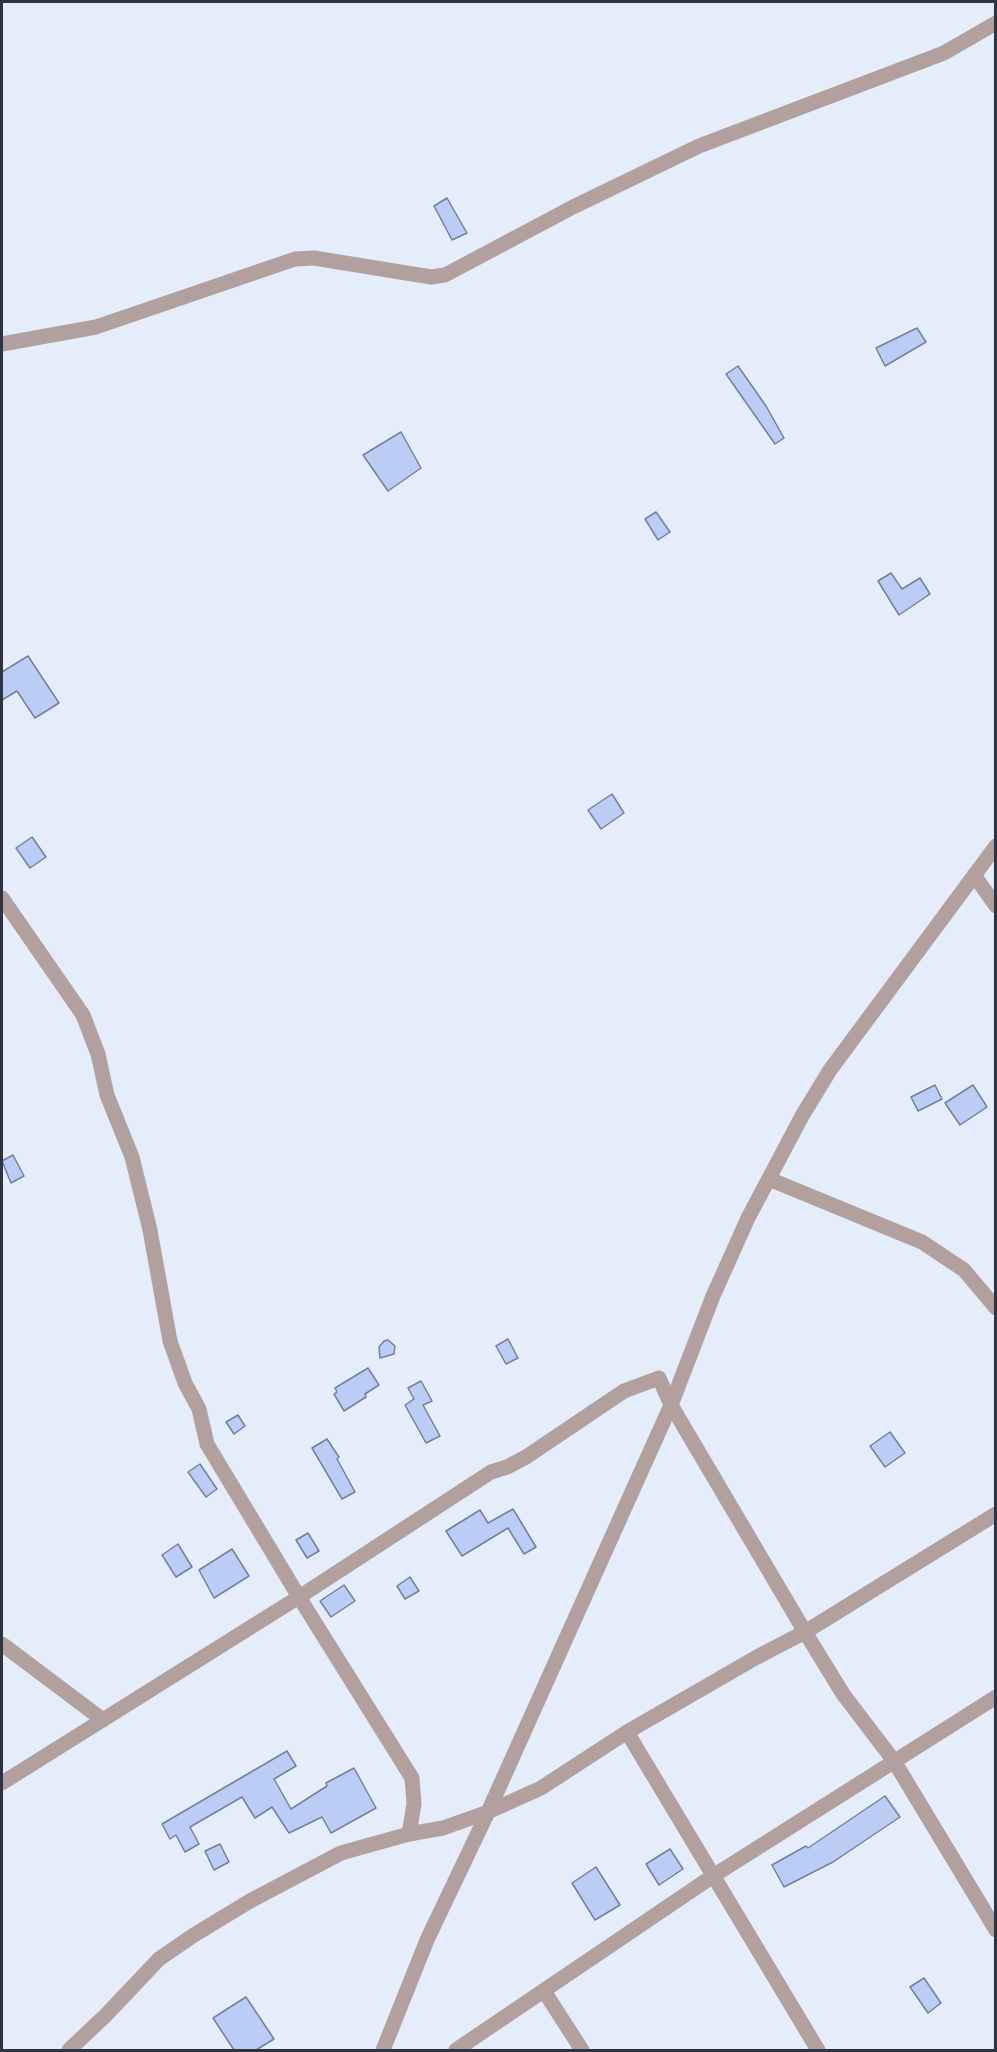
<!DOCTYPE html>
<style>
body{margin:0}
#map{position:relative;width:997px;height:2052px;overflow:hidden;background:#e6edfa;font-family:Rubik,sans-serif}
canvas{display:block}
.frame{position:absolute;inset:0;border:3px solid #2d3340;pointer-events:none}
</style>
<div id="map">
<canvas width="997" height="2052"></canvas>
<div class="frame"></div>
</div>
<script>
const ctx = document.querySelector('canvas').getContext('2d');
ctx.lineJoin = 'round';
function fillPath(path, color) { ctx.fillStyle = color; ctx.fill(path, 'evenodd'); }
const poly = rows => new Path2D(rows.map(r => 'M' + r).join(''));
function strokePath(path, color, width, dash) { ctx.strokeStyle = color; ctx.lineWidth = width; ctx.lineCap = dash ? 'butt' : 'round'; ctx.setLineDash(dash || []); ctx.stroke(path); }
const building = poly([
 [447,198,467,233,452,240,434,206,447,198],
 [917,328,926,342,885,366,876,348,917,328],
 [738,366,766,406,784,438,775,444,726,374,738,366],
 [401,432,421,468,388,491,363,455,401,432],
 [656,512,670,532,658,540,645,519,656,512],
 [891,573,902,589,920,578,930,594,899,615,878,581,891,573],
 [28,656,59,703,35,718,17,691,2,700,2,672,28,656],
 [612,794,624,813,601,829,588,810,612,794],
 [32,837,46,857,30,868,16,848,32,837],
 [935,1085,942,1099,918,1111,911,1097,935,1085],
 [973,1085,987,1107,960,1125,945,1103,973,1085],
 [13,1155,24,1176,11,1183,2,1161,13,1155],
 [508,1339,518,1358,506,1364,496,1346,508,1339],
 [388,1340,395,1346,394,1354,380,1358,379,1347,384,1341,388,1340],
 [368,1368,379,1385,365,1394,366,1397,344,1411,334,1394,337,1392,335,1388,368,1368],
 [421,1381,432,1401,423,1405,440,1436,426,1443,405,1405,414,1399,408,1388,421,1381],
 [238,1415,245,1426,234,1434,226,1422,238,1415],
 [890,1432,905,1453,885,1467,870,1446,890,1432],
 [327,1439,339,1457,337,1459,355,1492,342,1499,312,1448,327,1439],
 [200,1464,217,1489,206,1497,188,1472,200,1464],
 [513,1509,536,1547,524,1554,508,1528,462,1556,446,1531,480,1510,488,1523,513,1509],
 [308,1533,319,1551,307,1558,296,1540,308,1533],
 [178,1544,192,1567,176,1577,162,1555,178,1544],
 [232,1549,249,1576,214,1598,199,1570,232,1549],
 [410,1577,419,1591,405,1599,397,1586,410,1577],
 [344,1585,355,1601,331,1617,320,1601,344,1585],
 [287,1751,296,1766,274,1779,291,1809,327,1786,326,1783,354,1768,376,1808,331,1833,322,1817,289,1833,272,1807,255,1818,242,1797,190,1827,199,1844,185,1852,176,1835,170,1839,162,1824,287,1751],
 [885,1796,900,1817,833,1862,784,1887,772,1865,806,1846,808,1848,885,1796],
 [220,1844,229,1862,214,1870,205,1851,220,1844],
 [670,1849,683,1869,659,1885,646,1864,670,1849],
 [596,1867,620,1905,595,1920,572,1883,596,1867],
 [924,1978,941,2003,928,2013,910,1987,924,1978],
 [246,1997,274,2039,256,2050,234,2050,213,2018,246,1997]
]);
fillPath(building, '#bbcdf4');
strokePath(building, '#71809e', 1.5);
strokePath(poly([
 [2,344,96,327,295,259,314,258,431,277,445,275,573,207,699,146,944,53,996,23],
 [974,875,996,906],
 [2,898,83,1015,98,1054,107,1095,132,1157,150,1230,170,1341,185,1383,199,1409,207,1444,299,1597,412,1778,414,1804,409,1834],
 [769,1179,922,1242,964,1270,996,1308],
 [2,1644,103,1720],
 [627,1732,818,2050],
 [2,1783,299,1597,491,1472,507,1467,526,1457,624,1391,659,1378,671,1405,805,1632,843,1694,894,1761,996,1930],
 [544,1991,582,2050],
 [69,2050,106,2015,159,1959,194,1935,250,1901,341,1853,409,1834,443,1828,488,1812,541,1788,627,1732,757,1657,805,1632,996,1514],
 [383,2050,427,1940,488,1812,671,1405,713,1296,748,1218,802,1116,830,1070,996,846],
 [456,2050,713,1876,996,1697]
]), '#b2a09e', 15);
</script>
